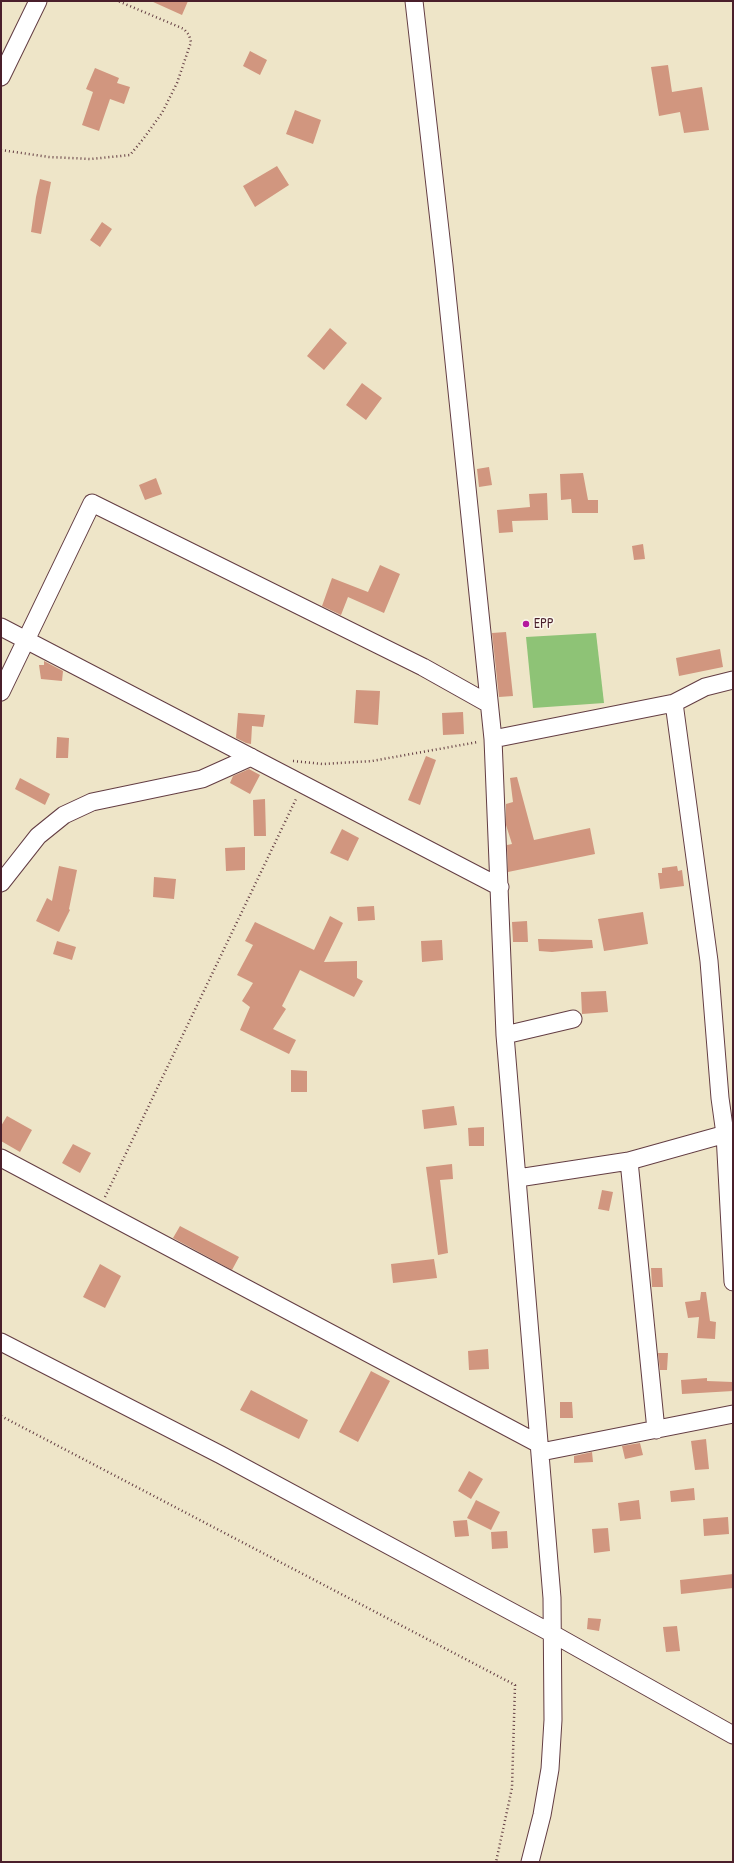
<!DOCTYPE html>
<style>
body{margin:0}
#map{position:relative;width:734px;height:1863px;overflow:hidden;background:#eee5c8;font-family:"Patrick Hand",sans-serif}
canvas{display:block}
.frame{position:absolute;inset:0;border:2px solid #4a1f2b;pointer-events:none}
</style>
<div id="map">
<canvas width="734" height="1863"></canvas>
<div class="frame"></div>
</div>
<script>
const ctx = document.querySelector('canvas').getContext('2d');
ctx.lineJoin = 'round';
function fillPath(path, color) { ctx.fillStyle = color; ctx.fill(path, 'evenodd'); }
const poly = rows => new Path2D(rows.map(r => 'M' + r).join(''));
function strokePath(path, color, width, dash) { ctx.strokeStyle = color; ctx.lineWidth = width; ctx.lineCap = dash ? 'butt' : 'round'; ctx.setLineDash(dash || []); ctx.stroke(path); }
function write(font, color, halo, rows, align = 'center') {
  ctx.font = font + ' "Patrick Hand",sans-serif'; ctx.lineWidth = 3; ctx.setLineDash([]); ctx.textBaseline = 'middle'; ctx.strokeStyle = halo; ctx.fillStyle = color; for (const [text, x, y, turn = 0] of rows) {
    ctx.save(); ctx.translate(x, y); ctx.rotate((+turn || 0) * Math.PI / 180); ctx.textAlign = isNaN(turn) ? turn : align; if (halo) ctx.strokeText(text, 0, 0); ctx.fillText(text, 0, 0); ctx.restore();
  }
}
fillPath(poly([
 [596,633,604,703,533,708,526,637]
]), '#8ec376');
fillPath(poly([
 [151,1,188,1,182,15],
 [250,51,267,60,260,75,243,66],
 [668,65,672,92,702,87,709,130,684,133,680,112,659,116,651,67],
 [95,68,119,78,117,83,130,87,124,104,110,99,99,131,82,125,93,92,86,89],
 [295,110,321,120,313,144,286,134],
 [277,166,289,185,255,207,243,186],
 [40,179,51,182,41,234,31,232,36,197],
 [102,222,112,229,100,247,90,240],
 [330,328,347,343,324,370,307,356],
 [362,383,382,398,366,420,346,405],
 [489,467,492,485,479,487,477,469],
 [583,473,588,500,598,500,598,513,572,513,571,499,561,500,560,474],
 [156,478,162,494,145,500,139,485],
 [547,493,548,520,512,521,513,532,499,533,497,510,530,507,529,494],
 [643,544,645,559,634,560,632,546],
 [380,565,400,574,384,613,348,597,341,615,322,606,332,578,368,592],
 [506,632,513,696,499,697,492,633],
 [720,649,723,667,679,676,676,658],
 [44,661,63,671,62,681,41,679,39,665,44,665],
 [356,690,380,691,378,725,354,723],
 [463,712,464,734,443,735,442,713],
 [238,713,265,715,263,727,252,726,251,744,246,743,236,738],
 [57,737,69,738,68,758,56,758],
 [426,756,436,760,420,805,408,800],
 [249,769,260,775,250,794,230,783,233,776],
 [517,777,534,840,590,828,595,854,508,872,507,845,512,844,506,825,506,804,513,802,510,778],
 [20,778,50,794,45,805,15,789],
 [265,799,266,836,254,836,253,800],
 [342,829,359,838,348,861,330,853],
 [245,847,245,870,226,871,225,848],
 [59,866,77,870,69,909,70,910,59,932,36,921,47,898,52,901],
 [677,866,678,871,682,870,684,886,660,889,658,873,662,873,662,868],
 [154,877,176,879,174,899,153,897],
 [374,906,375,920,358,921,357,907],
 [643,912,648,944,604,951,598,919],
 [330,916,343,923,324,962,357,961,357,978,363,981,354,997,300,970,282,1006,286,1009,273,1029,296,1040,289,1054,240,1030,250,1007,242,1001,253,983,237,975,253,945,245,941,255,922,314,950],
 [527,921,528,942,513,942,512,922],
 [538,939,592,940,593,948,552,952,539,951],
 [442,940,443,960,422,962,421,941],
 [57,941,76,947,72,960,53,954],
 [606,991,608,1012,582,1014,581,992],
 [291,1070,307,1071,307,1092,291,1092],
 [454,1106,457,1125,424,1129,422,1110],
 [7,1116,32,1130,20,1152,1,1141,1,1126],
 [484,1127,484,1146,469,1146,468,1128],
 [73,1144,91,1153,80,1173,62,1163],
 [452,1164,453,1179,440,1180,448,1253,438,1255,426,1167],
 [602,1190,613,1192,609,1211,598,1209],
 [180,1226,239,1257,232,1270,173,1238],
 [434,1259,437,1278,393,1283,391,1264],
 [100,1264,121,1276,105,1308,83,1297],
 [651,1268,662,1268,663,1287,652,1287],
 [701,1292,706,1292,710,1321,716,1322,715,1339,697,1338,699,1317,688,1318,685,1302,700,1300],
 [488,1349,489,1369,469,1370,468,1351],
 [658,1353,668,1353,667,1370,660,1370],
 [371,1371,390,1381,358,1442,339,1432],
 [707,1378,707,1381,733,1382,733,1391,682,1394,681,1380],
 [251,1390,308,1420,299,1439,240,1410],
 [560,1402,572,1402,573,1418,560,1418],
 [706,1439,709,1469,695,1470,691,1441],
 [640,1443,643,1455,625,1459,622,1446],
 [592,1452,593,1462,574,1463,574,1456],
 [469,1471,483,1479,471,1499,458,1491],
 [694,1488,695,1500,671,1502,670,1491],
 [476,1500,500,1512,491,1530,467,1518],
 [639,1500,641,1519,620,1521,618,1503],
 [728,1517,729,1534,704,1536,703,1519],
 [467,1520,469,1536,455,1537,453,1521],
 [608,1528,610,1551,594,1553,592,1529],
 [507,1531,508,1548,492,1549,491,1532],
 [733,1574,733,1588,681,1594,680,1580],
 [588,1618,601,1619,599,1631,587,1629],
 [677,1626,680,1651,666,1652,663,1627]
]), '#d1967f');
const minor = poly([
 [414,1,444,265,493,739,505,1035,552,1598,553,1720,550,1769,542,1815,530,1862],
 [1,77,38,1],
 [1,627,500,887],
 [1,692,92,503,423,667,489,704],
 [674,703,709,961,720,1098,725,1134,733,1282],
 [493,739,674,703,705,687,733,680],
 [1,883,38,836,64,815,92,802,202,779,251,757],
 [505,1035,573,1019],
 [1,1158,539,1444],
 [629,1161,656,1430],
 [518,1178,629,1161,733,1132],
 [1,1342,221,1455,553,1634,733,1735],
 [541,1452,733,1414]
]);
strokePath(minor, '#633d43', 19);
strokePath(poly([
 [1,150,49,157,91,159,130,155,144,138,162,113,177,83,191,42,189,35,184,29,118,1],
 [293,761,323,764,372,761,478,742],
 [105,1197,297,797],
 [1,1416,515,1685,512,1788,496,1862]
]), '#633d43', 2.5, [1, 3]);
strokePath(minor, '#fff', 17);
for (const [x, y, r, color] of [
 [526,624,4,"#b5179e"]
]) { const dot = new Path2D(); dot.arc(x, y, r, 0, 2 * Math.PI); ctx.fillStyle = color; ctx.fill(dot); strokePath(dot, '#fbf7ec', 1.5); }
write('14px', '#4a1f2b', '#fbf7ec', [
 ["EPP",534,624]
], 'left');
</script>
